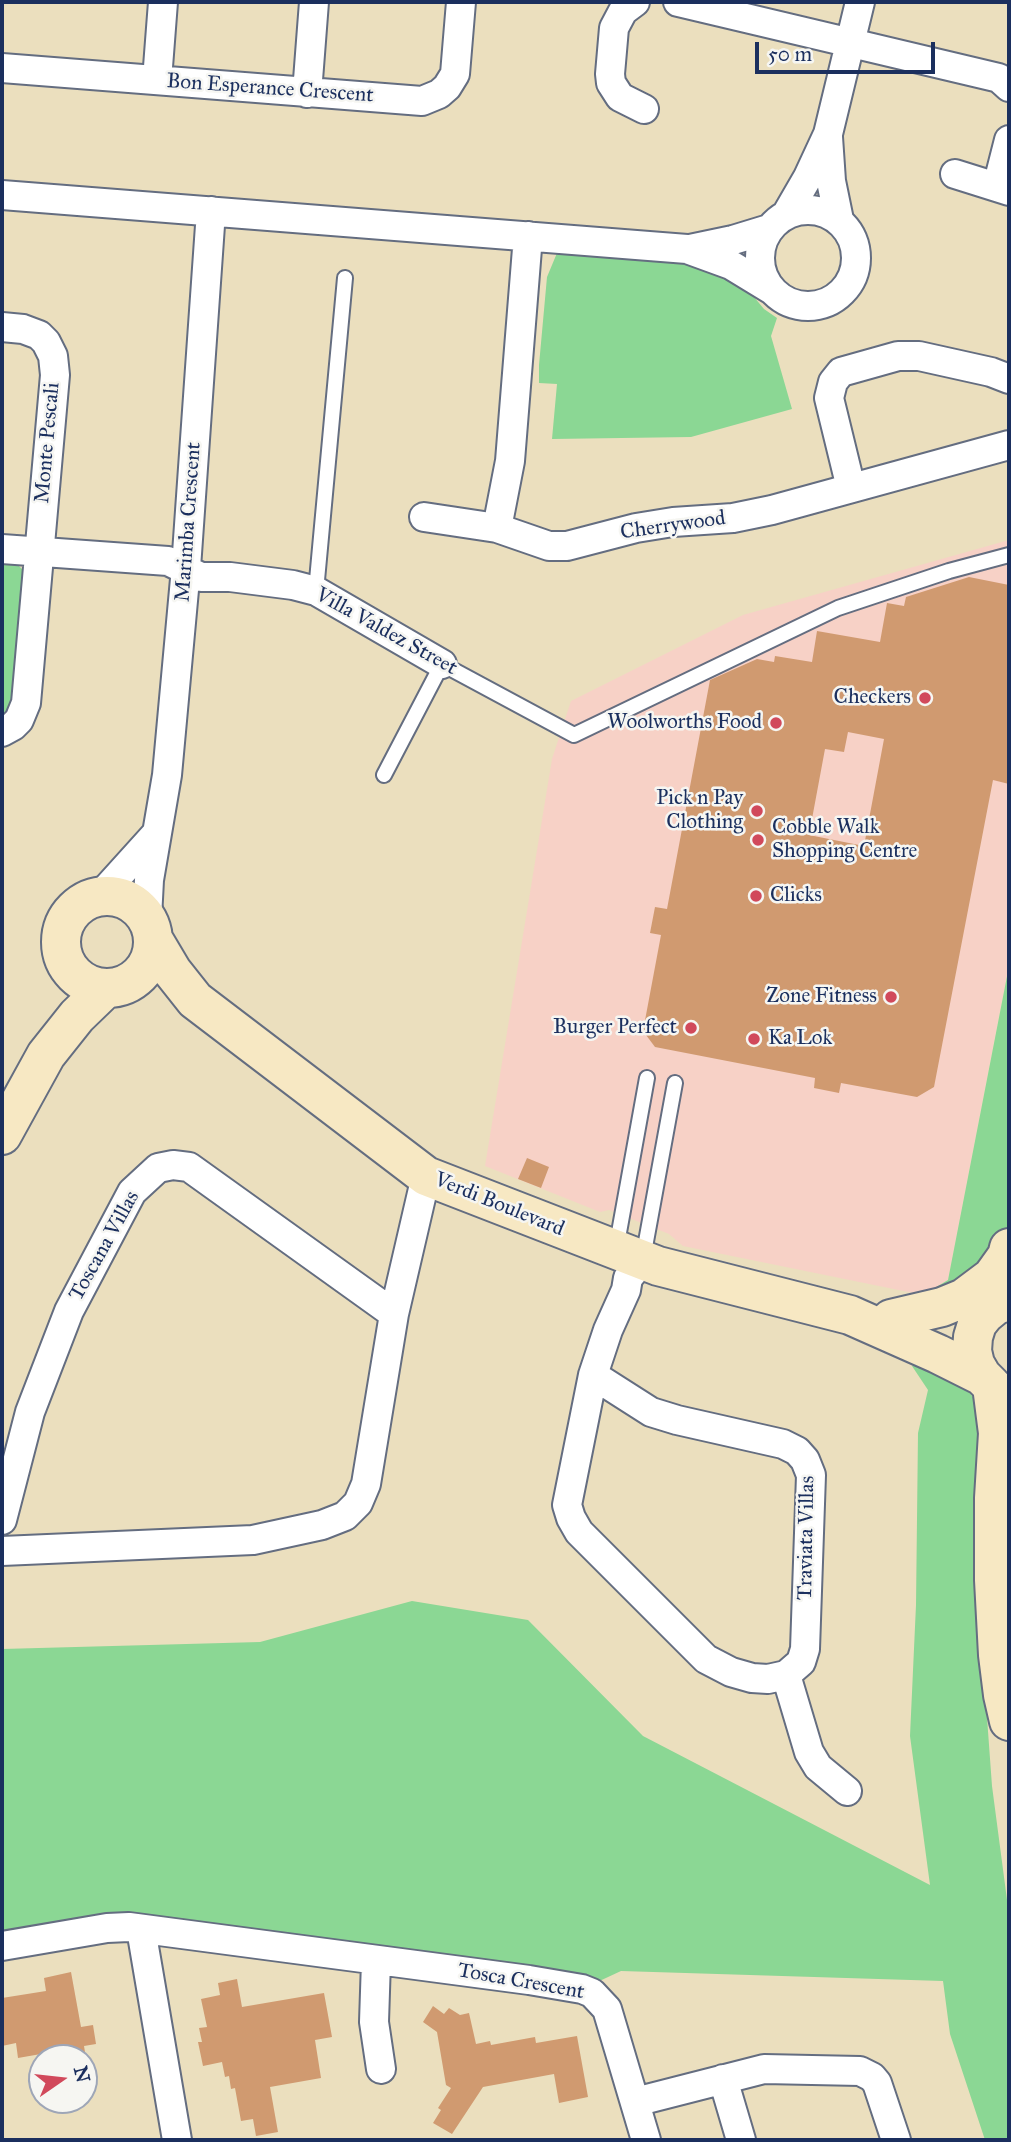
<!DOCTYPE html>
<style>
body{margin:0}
#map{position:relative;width:1011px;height:2142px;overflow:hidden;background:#ebdfbe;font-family:"IM FELL Great Primer",serif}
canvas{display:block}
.frame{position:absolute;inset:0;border:4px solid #1b2f5e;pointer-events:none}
.north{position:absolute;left:28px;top:2044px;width:70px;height:70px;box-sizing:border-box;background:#f6f6f2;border:2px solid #9ea6b7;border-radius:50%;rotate:76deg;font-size:19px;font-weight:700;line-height:28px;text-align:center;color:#1b2f5e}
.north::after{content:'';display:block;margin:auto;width:24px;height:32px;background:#d1495b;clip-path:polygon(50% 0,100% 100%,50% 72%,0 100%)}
.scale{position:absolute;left:755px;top:42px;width:180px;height:32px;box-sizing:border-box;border:4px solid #1b2f5e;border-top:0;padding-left:9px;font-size:21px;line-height:24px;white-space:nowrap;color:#1b2f5e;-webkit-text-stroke:5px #f6f6f2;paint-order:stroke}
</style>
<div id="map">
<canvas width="1011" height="2142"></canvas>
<div class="frame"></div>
<div class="north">N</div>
<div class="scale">50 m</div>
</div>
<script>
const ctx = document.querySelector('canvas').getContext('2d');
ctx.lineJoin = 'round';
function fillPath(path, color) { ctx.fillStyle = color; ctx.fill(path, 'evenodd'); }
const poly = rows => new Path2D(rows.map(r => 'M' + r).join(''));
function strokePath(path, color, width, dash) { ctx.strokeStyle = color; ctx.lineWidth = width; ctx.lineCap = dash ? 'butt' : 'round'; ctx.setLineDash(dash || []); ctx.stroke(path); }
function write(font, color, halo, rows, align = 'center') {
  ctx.font = font + ' "IM FELL Great Primer",serif'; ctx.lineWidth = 5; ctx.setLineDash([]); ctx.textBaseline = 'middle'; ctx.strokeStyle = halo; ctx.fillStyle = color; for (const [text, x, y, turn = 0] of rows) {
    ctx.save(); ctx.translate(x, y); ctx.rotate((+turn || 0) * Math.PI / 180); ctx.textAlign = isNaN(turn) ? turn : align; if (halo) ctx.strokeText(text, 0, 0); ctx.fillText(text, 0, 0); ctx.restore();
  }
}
fillPath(poly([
 [1009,540,1009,964,948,1280,923,1295,683,1246,669,1234,609,1210,600,1212,485,1166,552,759,571,701,743,615]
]), '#f7d1c6');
fillPath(poly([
 [566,252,704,264,744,285,764,309,777,318,771,336,792,409,691,437,552,439,557,384,539,383,539,365,547,277,557,253],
 [2,559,15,562,24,571,25,578,13,708,2,719],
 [1009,966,1009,1224,1007,1231,977,1273,923,1295,948,1280],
 [916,1363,963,1383,977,1403,981,1415,978,1594,992,1786,1009,1915,1009,2140,985,2140,950,2034,943,1981,621,1971,593,1984,143,1918,2,1933,2,1649,260,1642,412,1601,528,1620,643,1736,930,1885,910,1736,916,1605,918,1433,928,1390,912,1366]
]), '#8bd794');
fillPath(poly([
 [969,577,1009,585,1009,784,993,780,934,1087,917,1097,841,1083,839,1093,814,1088,815,1078,655,1047,643,1031,661,935,650,933,655,907,667,909,710,680,757,659,774,662,775,656,812,662,817,631,880,642,887,603,904,606,906,597],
 [848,732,884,739,864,846,809,835,825,749,844,752],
 [527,1158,549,1167,541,1188,518,1179],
 [71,1972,81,2027,93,2025,96,2044,84,2046,86,2058,59,2058,58,2051,18,2058,16,2043,2,2046,2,1998,46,1991,44,1978],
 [237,1979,242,2007,324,1993,332,2037,315,2040,321,2078,270,2087,278,2132,256,2136,253,2119,241,2121,235,2088,231,2089,229,2076,225,2077,222,2062,203,2066,198,2042,202,2042,199,2028,207,2027,201,1999,220,1995,218,1983],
 [433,2006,444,2014,449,2008,460,2015,469,2013,476,2044,490,2041,491,2045,535,2037,536,2043,577,2036,588,2097,559,2103,554,2074,483,2087,452,2134,433,2123,441,2110,438,2108,451,2088,446,2085,437,2032,423,2022]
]), '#d09a70');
const lane = poly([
 [316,591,345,278],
 [384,775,442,664,574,735,838,608,949,571,1009,555],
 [616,1249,647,1078],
 [643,1258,675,1083]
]);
const street = poly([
 [635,2,623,11,614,28,610,74,611,83,620,97,644,109],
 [678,2,999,78,1009,87],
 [2,68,422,101,439,94,447,87,455,74,461,2],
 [157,80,163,2],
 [307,93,314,2],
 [828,137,831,181,839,220],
 [955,174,1009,191],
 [997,187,1009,140],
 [2,195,687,249,731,265,772,290],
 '760 258a48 48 0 1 1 96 0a48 48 0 1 1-96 0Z',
 [786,215,808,177,828,134,860,2],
 [528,236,510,461,497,528,549,546,567,546,636,528,673,522,733,518,772,510,1009,445],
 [690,249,733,240,769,229],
 [2,327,23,329,39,335,46,342,53,356,55,375,26,703,19,720,13,726,2,732],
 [851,488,829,398,833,382,841,372,898,356,919,356,991,372,1009,379],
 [424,517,497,528],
 [2,549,168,561,201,577,230,577,293,585,316,591,442,664],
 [100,896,156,834],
 [147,918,149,880,167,775,186,568,211,211],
 [593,1375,651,1412,677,1420,783,1444,797,1451,805,1460,811,1475,805,1649,801,1662,786,1675,768,1679,752,1678,731,1672,706,1659,579,1532,571,1518,567,1505,593,1375,608,1330,626,1290,628,1278,643,1260],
 [2,1520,30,1412,69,1311,132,1192,158,1168,173,1165,189,1167,394,1314],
 [2,1551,253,1540,322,1525,345,1516,358,1503,366,1484,394,1314,426,1176],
 [786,1675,809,1752,818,1767,847,1791],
 [141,1929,177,2140],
 [2,1946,107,1928,129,1927,529,1980,582,1989,592,1993,607,2009,646,2140],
 [376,1961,374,2022,381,2069],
 [723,2079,741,2140],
 [635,2102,764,2069,860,2071,872,2077,877,2083,896,2140]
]);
const secondary = poly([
 '61 942a46 46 0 1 1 92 0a46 46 0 1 1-92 0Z',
 [153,939,172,971,195,1000,426,1176,658,1266,850,1315,938,1354,982,1376],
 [2,1135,46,1055,77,1016,106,988],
 [891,1319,942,1307,964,1298,992,1277,1007,1256,1009,1248],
 [991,1385,982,1376,975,1364,972,1351,973,1337,977,1324,985,1314,996,1305,1009,1301],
 [992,1386,998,1433,994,1498,994,1580,998,1655,1003,1695,1009,1721]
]);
strokePath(lane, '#646d80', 18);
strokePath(street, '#646d80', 32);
strokePath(secondary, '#646d80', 42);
strokePath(lane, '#fff', 14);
strokePath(street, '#fff', 28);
strokePath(secondary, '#f7e8c3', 38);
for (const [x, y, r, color] of [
 [925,698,7,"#d1495b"],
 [776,723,7,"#d1495b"],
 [757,811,7,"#d1495b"],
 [758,840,7,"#d1495b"],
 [756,896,7,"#d1495b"],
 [891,997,7,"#d1495b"],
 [691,1028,7,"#d1495b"],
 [754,1039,7,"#d1495b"]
]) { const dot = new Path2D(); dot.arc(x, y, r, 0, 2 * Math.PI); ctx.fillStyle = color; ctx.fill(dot); strokePath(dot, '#f6f6f2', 2.5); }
write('21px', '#1b2f5e', '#f6f6f2', [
 ["Bon Esperance Crescent",270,89,4],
 ["Monte Pescali",48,443,-85],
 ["Marimba Crescent",189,522,-86],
 ["Cherrywood",673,526,-8],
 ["Villa Valdez Street",386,632,29],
 ["Verdi Boulevard",499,1205,22],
 ["Toscana Villas",105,1246,-61],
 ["Traviata Villas",807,1538,-89],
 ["Tosca Crescent",521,1982,10]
]);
write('21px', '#1b2f5e', '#f6f6f2', [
 ["Checkers",911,698],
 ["Woolworths Food",762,723],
 ["Pick n Pay",743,799],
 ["Clothing",743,823],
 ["Cobble Walk",772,828,"left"],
 ["Shopping Centre",772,852,"left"],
 ["Clicks",770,896,"left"],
 ["Zone Fitness",877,997],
 ["Burger Perfect",677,1028],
 ["Ka Lok",768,1039,"left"]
], 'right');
</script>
